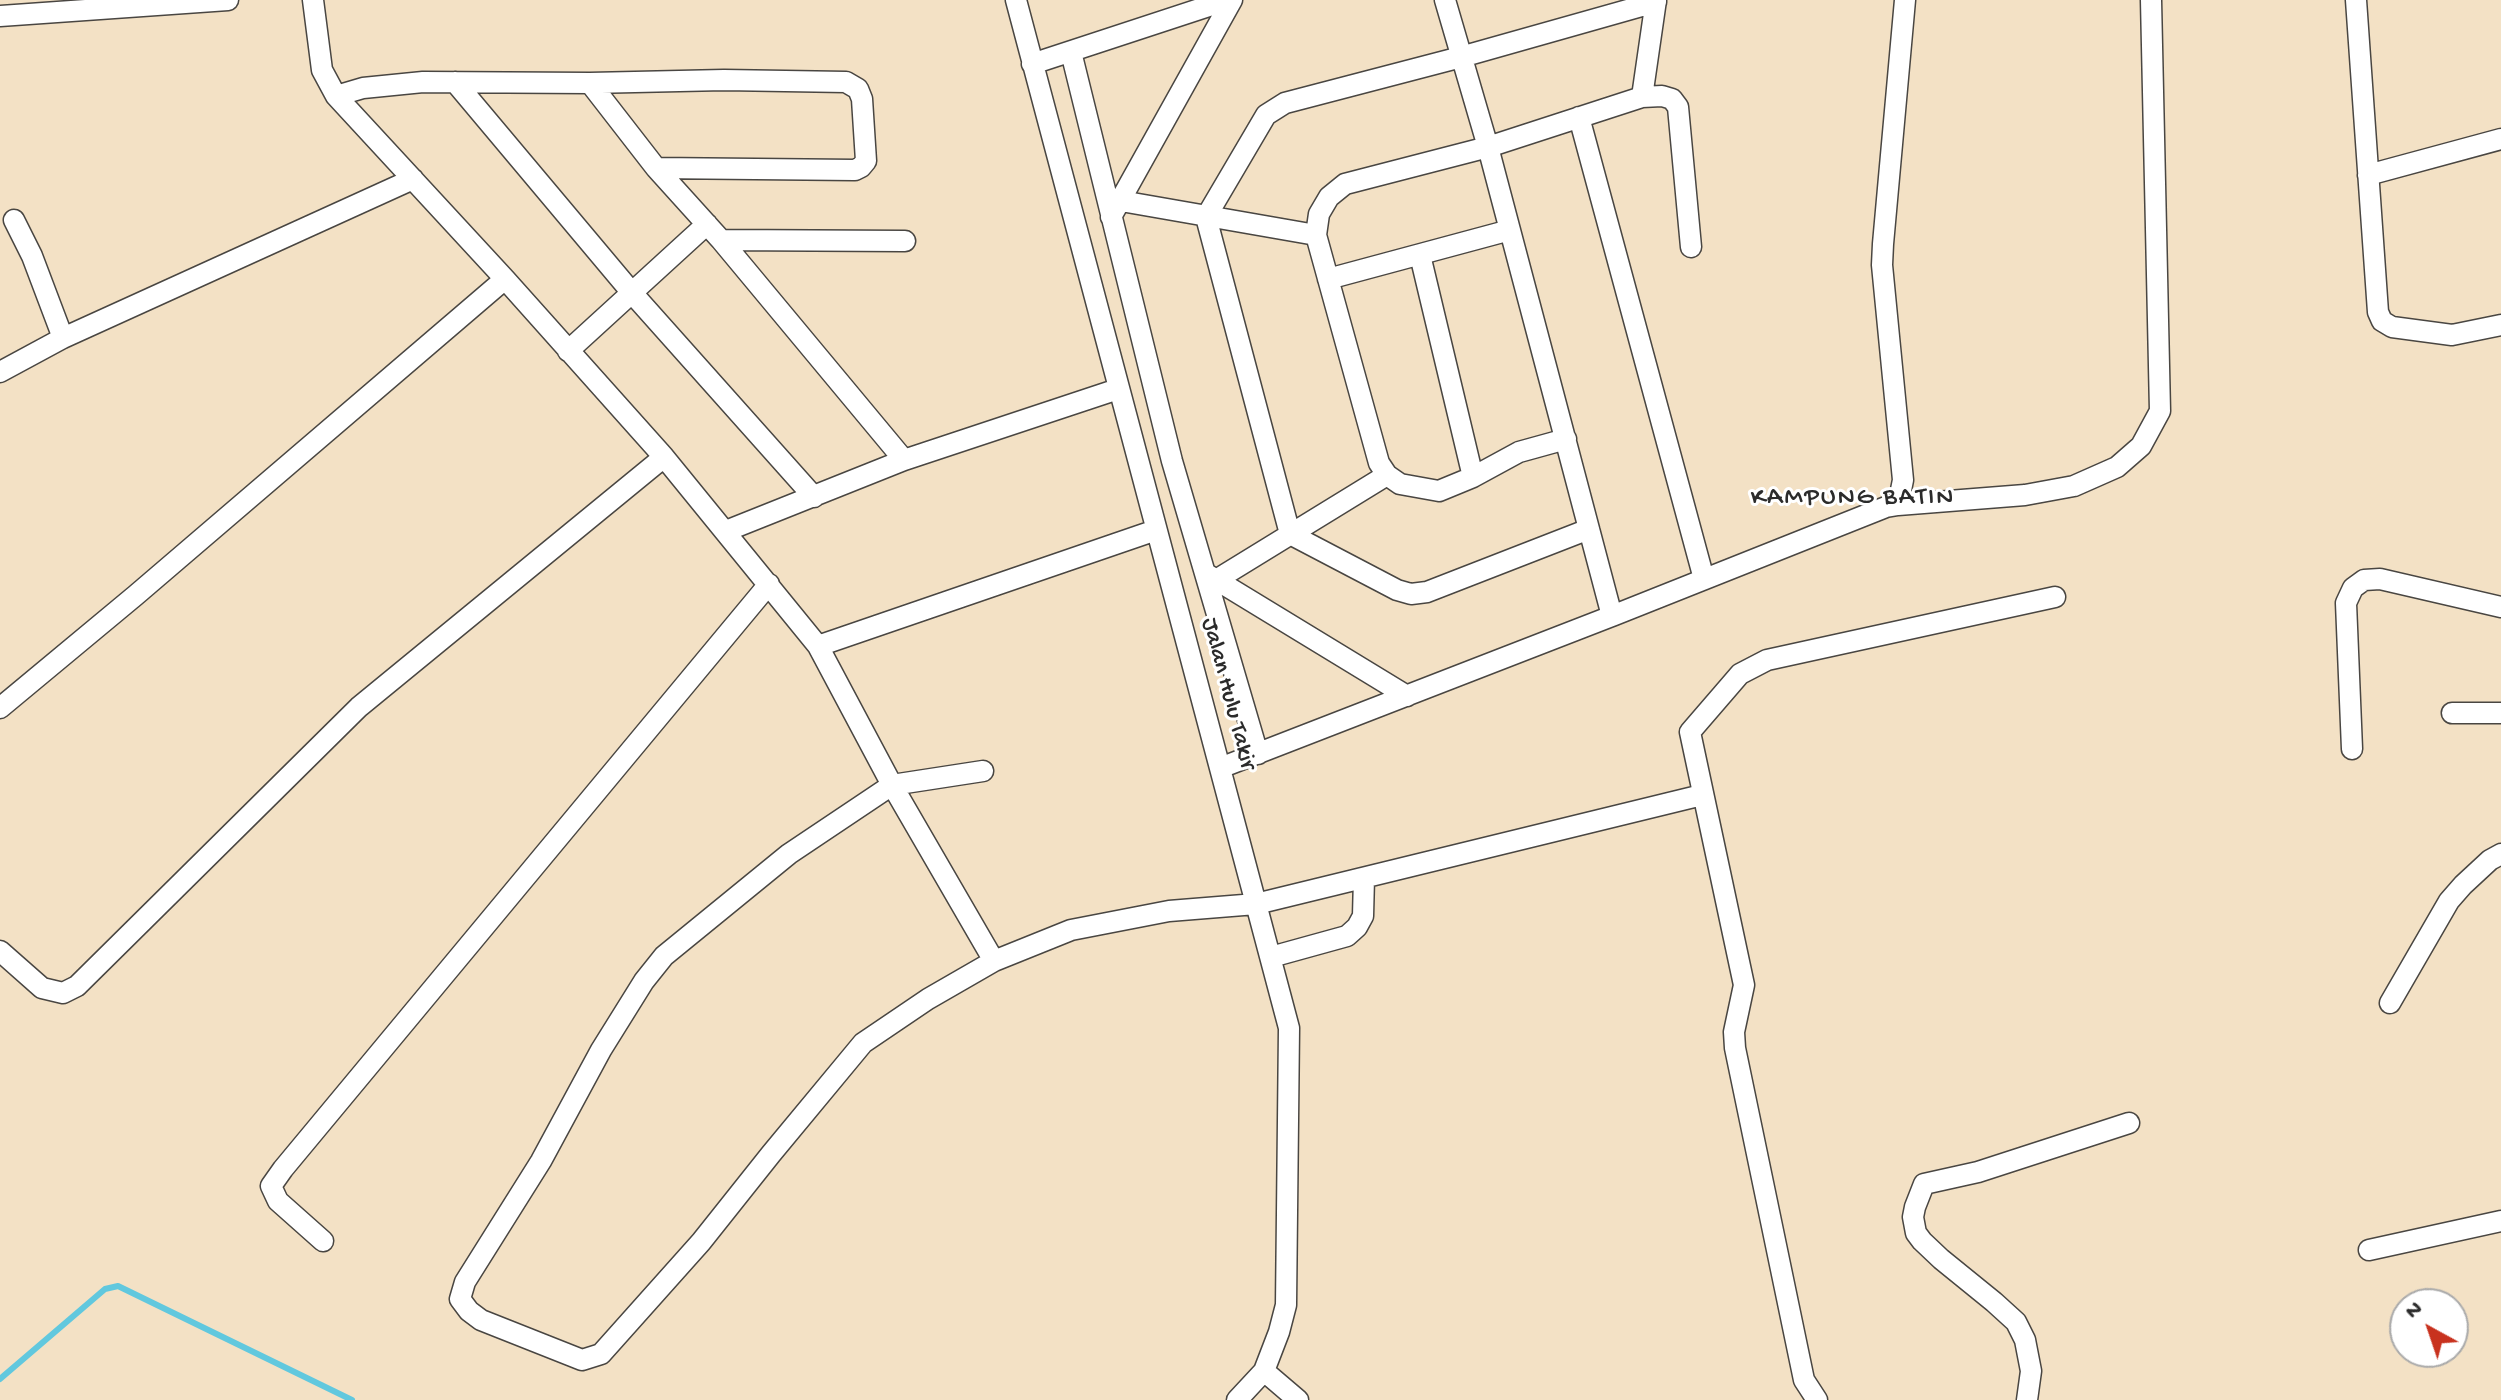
<!DOCTYPE html>
<style>
body{margin:0}
#map{position:relative;width:2501px;height:1400px;overflow:hidden;background:#f3e1c5;font-family:"Gochi Hand",sans-serif}
canvas{display:block}
.north{position:absolute;left:2389px;top:1288px;width:80px;height:80px;box-sizing:border-box;background:#fff;border:2px solid #aaa;border-radius:50%;rotate:320deg;font-size:22px;font-weight:700;line-height:32px;text-align:center;color:#2b2b2b}
.north::after{content:'';display:block;margin:auto;width:28px;height:36px;background:#c8321e;clip-path:polygon(50% 0,100% 100%,50% 72%,0 100%)}
</style>
<div id="map">
<canvas width="2501" height="1400"></canvas>
<div class="north">N</div>
</div>
<script>
const ctx = document.querySelector('canvas').getContext('2d');
ctx.lineJoin = 'round';
const poly = rows => new Path2D(rows.map(r => 'M' + r).join(''));
function strokePath(path, color, width, dash) { ctx.strokeStyle = color; ctx.lineWidth = width; ctx.lineCap = dash ? 'butt' : 'round'; ctx.setLineDash(dash || []); ctx.stroke(path); }
function write(font, color, halo, rows, align = 'center') {
  ctx.font = font + ' "Gochi Hand",sans-serif'; ctx.lineWidth = 6; ctx.setLineDash([]); ctx.textBaseline = 'middle'; ctx.strokeStyle = halo; ctx.fillStyle = color; for (const [text, x, y, turn = 0] of rows) {
    ctx.save(); ctx.translate(x, y); ctx.rotate((+turn || 0) * Math.PI / 180); ctx.textAlign = isNaN(turn) ? turn : align; if (halo) ctx.strokeText(text, 0, 0); ctx.fillText(text, 0, 0); ctx.restore();
  }
}
strokePath(poly([
 [0,1379,105,1289,118,1286,352,1400]
]), '#61c8de', 6);
const minor = poly([
 [313,0,322,70,336,96,505,279,664,457,818,646,892,785,994,961,1071,930,1169,911,1256,904,1702,795],
 [1016,0,1289,1028,1286,1305,1279,1332,1264,1371,1237,1400],
 [2356,0,2378,312,2382,321,2392,327,2452,335,2501,325],
 [0,16,228,0],
 [1071,52,1172,461,1258,754],
 [1032,64,1227,0],
 [455,82,633,294,814,497],
 [336,96,363,88,423,82,590,83],
 [1642,97,1656,0],
 [1579,117,1704,579],
 [656,168,855,170,861,167,866,161,862,99,858,89,846,82,724,80,590,83,656,168,721,240,904,460,726,531],
 [2368,175,2501,139],
 [1121,201,1316,235],
 [1111,217,1232,0],
 [14,220,32,256,63,338,413,179],
 [721,240,905,241],
 [1420,255,1473,477],
 [1328,279,1510,230],
 [568,351,707,224],
 [0,372,63,338],
 [1566,439,1519,452,1473,477,1439,491,1400,484,1387,475,1379,463,1316,235,1319,214,1329,197,1345,184,1488,147,1642,97,1662,96,1672,99,1678,107,1691,247],
 [904,460,1118,389],
 [1898,505,2025,495,2074,486,2117,467,2141,446,2160,411,2151,0],
 [1589,529,1427,592,1411,594,1397,590,1290,534,1206,217,1266,115,1285,103,1461,57,1656,2],
 [1205,573,1407,696],
 [1216,580,1387,475],
 [1612,616,1886,507,1898,505,1903,480,1882,265,1883,244,1905,0],
 [818,646,1156,530],
 [0,708,136,595,505,279],
 [2452,713,2501,713],
 [2352,749,2346,603,2353,588,2364,580,2380,579,2501,607],
 [1220,768,1612,616,1488,147,1445,0],
 [983,771,892,785,789,854,664,956,644,981,601,1050,541,1161,465,1282,460,1299,469,1311,481,1320,582,1360,601,1354,701,1242,771,1154,863,1043,928,999,994,961],
 [0,951,42,988,63,993,77,986,359,707,664,457],
 [1271,957,1347,936,1357,927,1363,916,1364,878],
 [2390,1003,2449,901,2463,885,2490,860,2501,854],
 [323,1241,278,1201,271,1186,283,1169,769,584],
 [2369,1250,2501,1221],
 [1264,1371,1298,1400],
 [1817,1400,1804,1380,1735,1048,1734,1032,1744,985,1690,732,1740,674,1767,660,2055,597],
 [2027,1400,2031,1371,2025,1340,2016,1322,1994,1302,1941,1259,1922,1241,1916,1233,1913,1217,1915,1207,1924,1184,1978,1172,2129,1123]
]);
strokePath(minor, '#494642', 23);
strokePath(minor, '#fff', 20);
write('24px', '#2b2b2b', '#fff', [
 ["Jalan Hulu Takir",1227,694,75]
]);
ctx.letterSpacing = '2px';
write('26px', '#2b2b2b', '#fff', [
 ["KAMPUNG BATIN",1853,499]
]);
ctx.letterSpacing = '0px';
</script>
